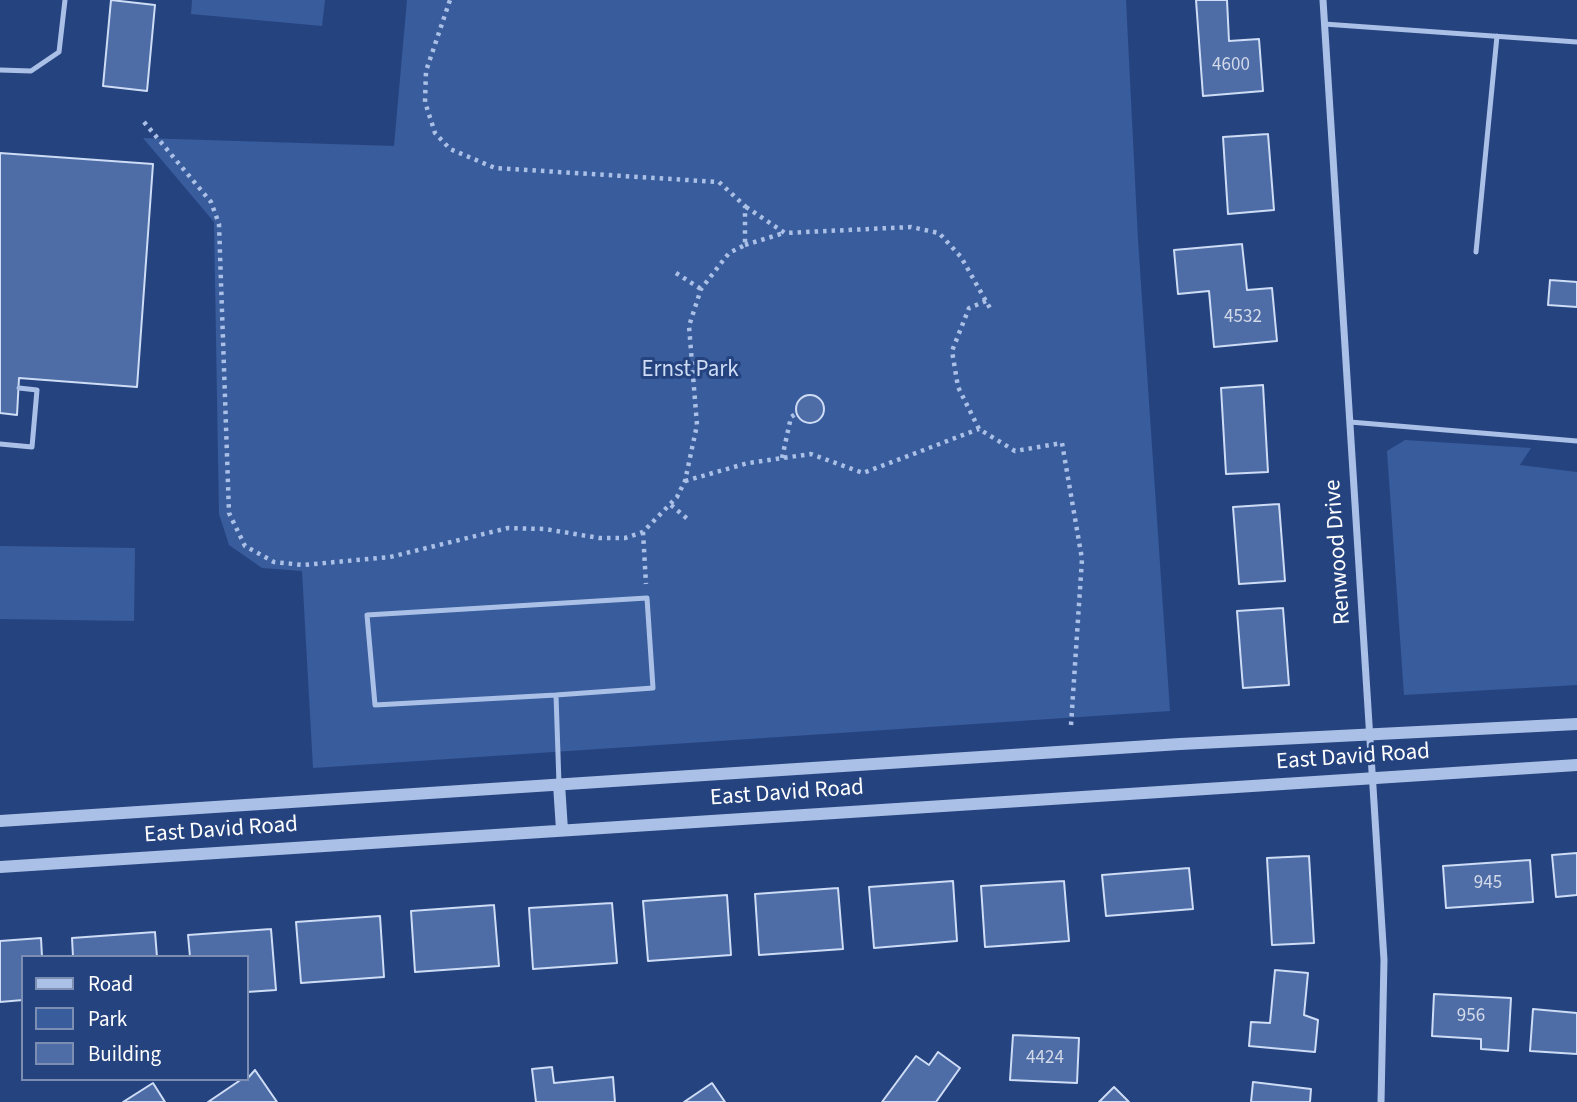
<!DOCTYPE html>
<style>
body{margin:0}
#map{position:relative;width:1577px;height:1102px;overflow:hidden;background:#25437f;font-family:"Source Sans 3",sans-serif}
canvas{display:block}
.legend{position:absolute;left:21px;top:955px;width:228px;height:126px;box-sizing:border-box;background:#25437f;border:2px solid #7c8eb2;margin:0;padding:9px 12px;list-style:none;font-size:21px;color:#fff}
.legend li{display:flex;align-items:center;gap:14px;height:35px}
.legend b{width:35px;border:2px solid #7c8eb2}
</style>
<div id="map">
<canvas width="1577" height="1102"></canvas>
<ul class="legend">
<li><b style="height:9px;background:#abc0e6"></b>Road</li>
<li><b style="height:19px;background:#395c9c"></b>Park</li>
<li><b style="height:19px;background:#4e6da7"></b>Building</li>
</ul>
</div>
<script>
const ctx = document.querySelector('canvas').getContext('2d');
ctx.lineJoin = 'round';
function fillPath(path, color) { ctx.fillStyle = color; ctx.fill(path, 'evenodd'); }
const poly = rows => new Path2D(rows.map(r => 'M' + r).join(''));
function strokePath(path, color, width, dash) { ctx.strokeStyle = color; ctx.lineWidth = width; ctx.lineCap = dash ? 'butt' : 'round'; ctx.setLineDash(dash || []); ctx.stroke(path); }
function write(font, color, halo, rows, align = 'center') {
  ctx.font = font + ' "Source Sans 3",sans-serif'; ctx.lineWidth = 6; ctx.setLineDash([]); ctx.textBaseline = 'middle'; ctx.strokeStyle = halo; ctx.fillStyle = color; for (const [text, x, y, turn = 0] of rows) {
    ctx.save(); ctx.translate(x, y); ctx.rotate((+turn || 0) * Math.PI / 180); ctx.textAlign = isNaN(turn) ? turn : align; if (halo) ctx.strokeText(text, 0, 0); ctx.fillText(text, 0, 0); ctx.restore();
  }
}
fillPath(poly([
 [192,0,325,0,322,26,191,14],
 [407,0,1126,0,1138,240,1170,711,313,768,302,571,262,568,229,545,219,514,214,222,143,138,394,146],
 [1405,440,1531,448,1520,465,1577,472,1577,685,1404,695,1387,451],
 [0,546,135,548,134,621,0,619]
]), '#395c9c');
const building = poly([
 [111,0,155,5,147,91,103,86,111,0],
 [1196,0,1227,0,1229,41,1259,39,1263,91,1203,96,1196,0],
 [1268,134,1274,210,1228,214,1223,137,1268,134],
 [0,153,153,164,137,387,19,378,17,415,0,413,0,153],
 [1242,244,1247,290,1272,288,1277,341,1214,347,1209,291,1178,294,1174,250,1242,244],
 [1550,280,1577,282,1577,307,1548,305,1550,280],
 [1263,385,1268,472,1226,474,1221,388,1263,385],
 '796 409a14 14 0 1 1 28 0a14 14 0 1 1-28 0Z',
 [1279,504,1285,581,1239,584,1233,507,1279,504],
 [1283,608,1289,685,1243,688,1237,611,1283,608],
 [1577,853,1577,895,1556,897,1552,855,1577,853],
 [1309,856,1314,943,1272,945,1267,858,1309,856],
 [1530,860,1533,902,1446,908,1443,866,1530,860],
 [1189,868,1193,909,1106,916,1102,875,1189,868],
 [953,881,957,941,874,948,869,887,953,881],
 [1064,881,1069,941,985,947,981,886,1064,881],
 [838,888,843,949,759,955,755,894,838,888],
 [727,895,731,955,648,961,643,901,727,895],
 [612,903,617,963,533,969,529,908,612,903],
 [494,905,499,966,415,972,411,911,494,905],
 [380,916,384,977,301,983,296,922,380,916],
 [271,929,276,990,247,992,247,957,190,957,188,935,271,929],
 [155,932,157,957,73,957,72,938,155,932],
 [41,938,42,957,23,957,23,1000,0,1002,0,941,41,938],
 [1275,970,1308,973,1304,1015,1318,1020,1315,1052,1249,1046,1251,1022,1270,1023,1275,970],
 [1434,994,1511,998,1508,1051,1481,1049,1481,1039,1432,1036,1434,994],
 [1533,1009,1577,1013,1577,1054,1530,1051,1533,1009],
 [1013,1035,1079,1038,1077,1083,1010,1080,1013,1035],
 [938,1052,960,1068,936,1102,882,1102,916,1056,929,1065,938,1052],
 [552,1067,554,1083,613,1077,615,1102,536,1102,532,1069,552,1067],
 [255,1070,277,1102,208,1102,242,1079,247,1079,255,1070],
 [1253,1082,1311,1089,1310,1102,1251,1102,1253,1082],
 [153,1083,165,1102,123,1102,153,1083],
 [712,1083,725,1102,684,1102,712,1083],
 [1114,1087,1129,1102,1099,1102,1114,1087]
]);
fillPath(building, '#4e6da7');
strokePath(building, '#cedcf5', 2);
strokePath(poly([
 [144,122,211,202,219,224,229,513,245,546,274,562,303,565,390,557,508,528,545,529,599,538,625,538,643,532,677,497,685,481,697,425,689,326,701,289,729,253,745,245,745,206,719,182,495,168,450,149,435,133,425,102,426,71,450,0],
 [746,207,785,233,911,227,939,233,961,257,991,310],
 [745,245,784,233],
 [676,273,701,289],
 [986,301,969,308,952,351,958,387,979,429,1015,451,1062,443,1082,559,1071,725],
 [782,458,791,417,797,413],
 [685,481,748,463,811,454,863,473,979,429],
 [671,505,690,521],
 [643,532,646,584]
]), '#abc0e6', 4.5, [3.5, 5]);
strokePath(poly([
 [1324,24,1577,42],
 [0,70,31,71,59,52,65,0],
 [1476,252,1497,36],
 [1350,422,1577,441],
 [0,444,32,447,37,390,19,388],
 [556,695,653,688,647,598,367,615,375,705,556,695,559,784]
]), '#abc0e6', 5);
strokePath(poly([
 [1323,0,1384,960,1381,1102]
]), '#abc0e6', 7);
strokePath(poly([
 [559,784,562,830],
 [0,821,1180,744,1577,724],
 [0,867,1577,765]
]), '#abc0e6', 12);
write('19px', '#d3dae9', null, [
 ["4600",1231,66],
 ["4532",1243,318],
 ["945",1488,884],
 ["956",1471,1017],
 ["4424",1045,1059]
]);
write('23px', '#cedcf5', '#25437f', [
 ["Ernst Park",690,371]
]);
write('23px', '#fff', '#25437f', [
 ["Renwood Drive",1339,552,-94],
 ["East David Road",1353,758,-4],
 ["East David Road",787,794,-4],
 ["East David Road",221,831,-4]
]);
</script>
